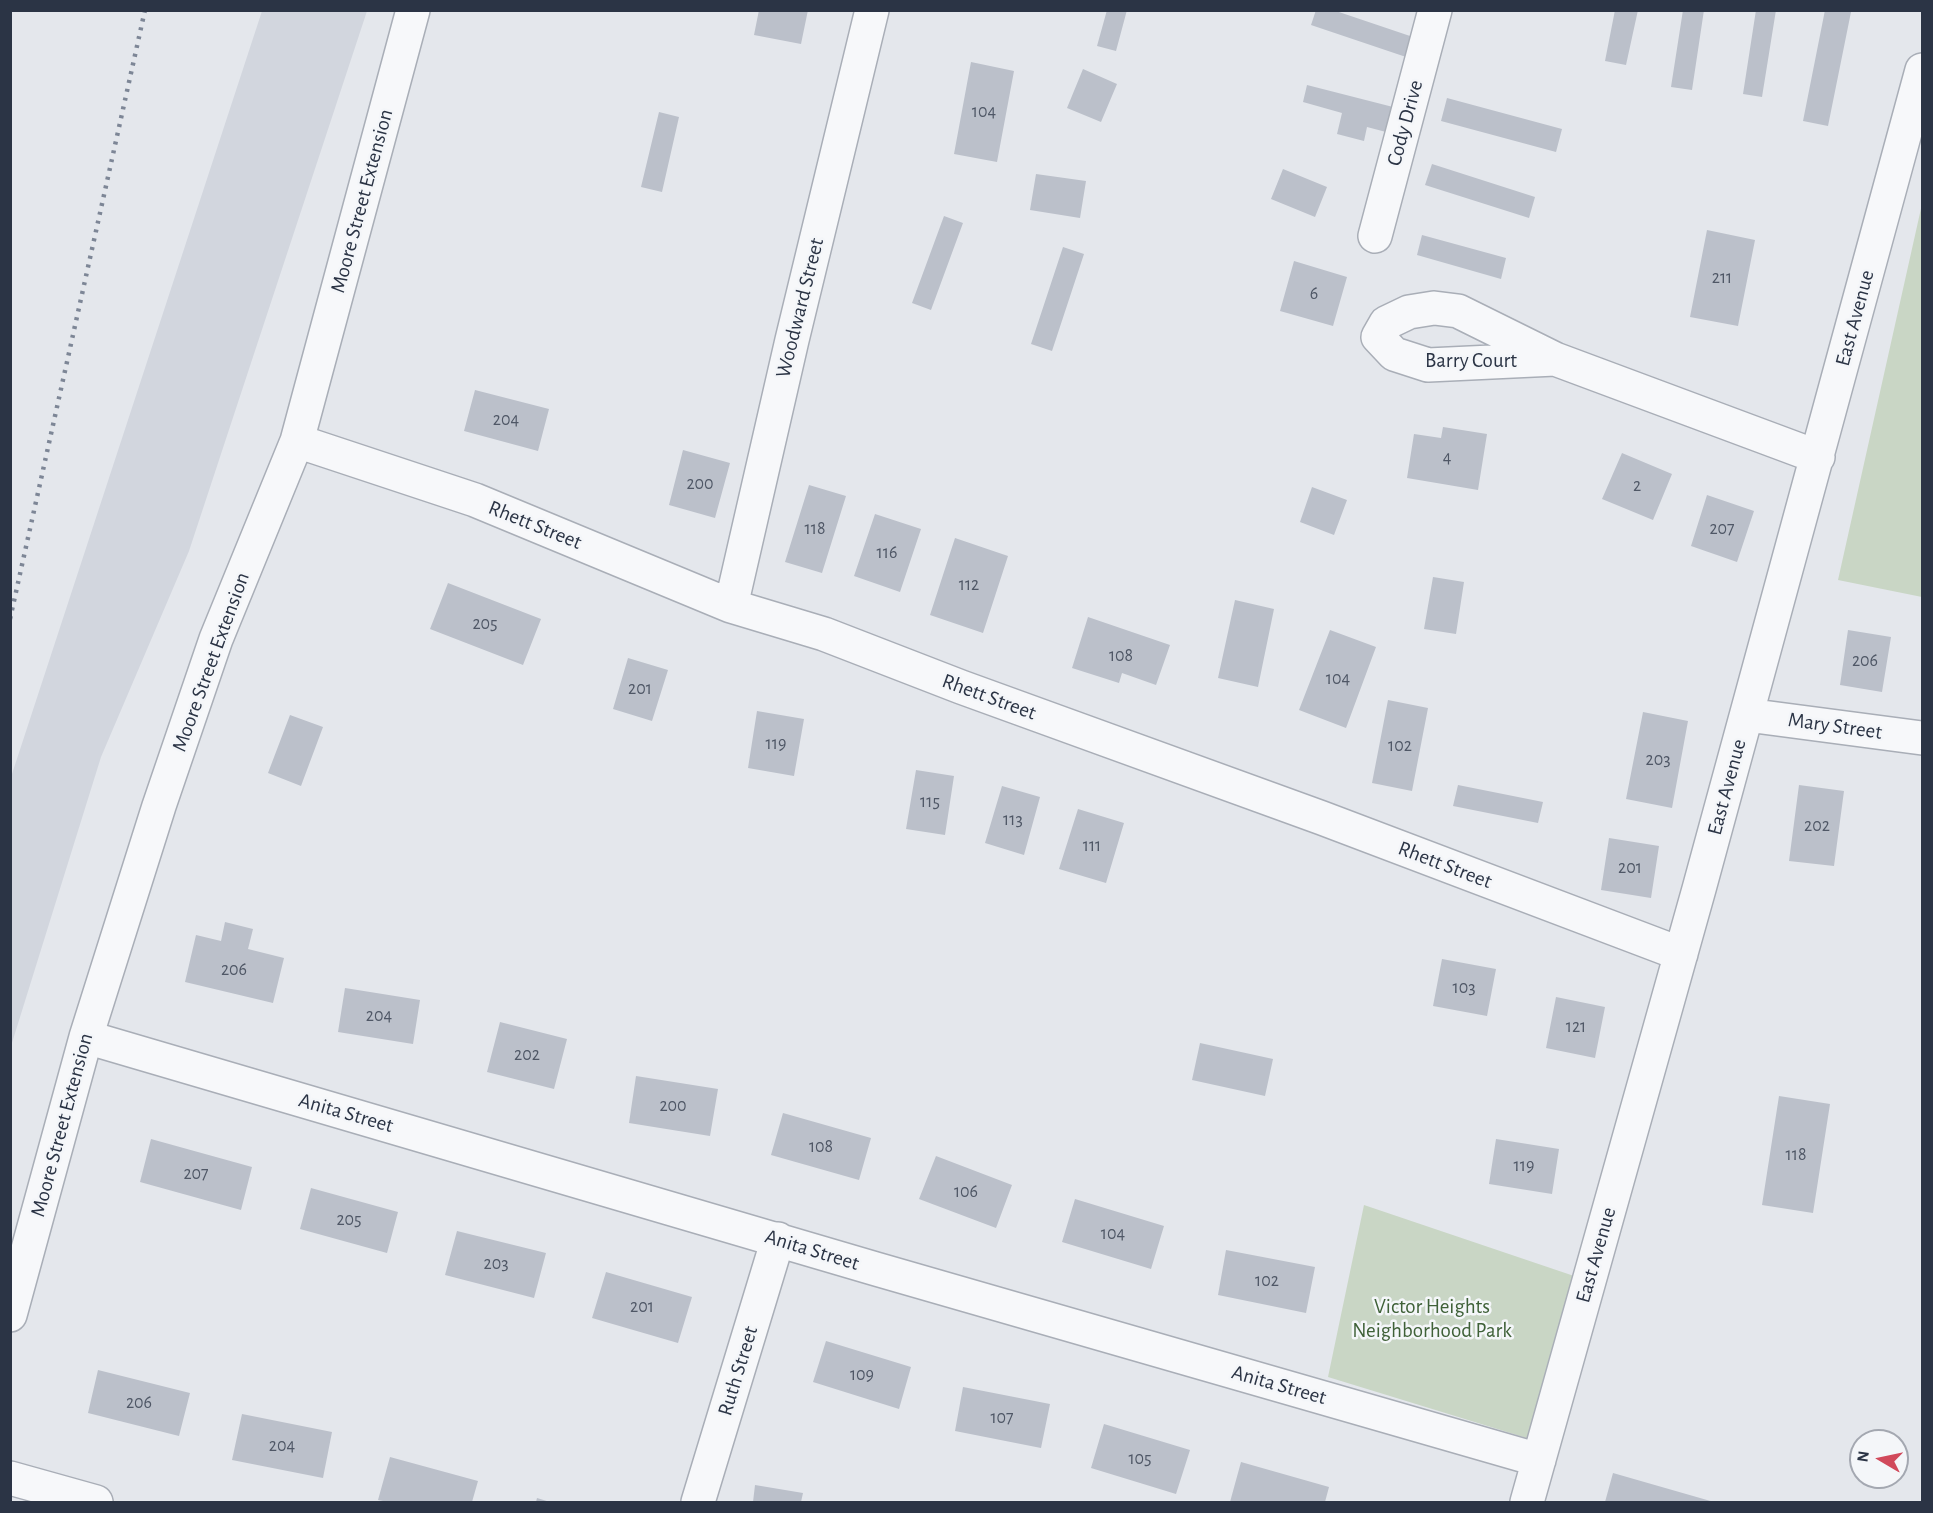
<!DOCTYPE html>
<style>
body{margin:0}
#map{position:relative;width:1933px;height:1513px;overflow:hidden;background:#e4e7ec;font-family:"Alegreya Sans",sans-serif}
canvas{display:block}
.frame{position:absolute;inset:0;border:12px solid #2b3445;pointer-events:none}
.north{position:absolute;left:1849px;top:1429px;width:60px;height:60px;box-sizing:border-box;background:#f4f6f9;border:2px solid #a4a8b1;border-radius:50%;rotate:279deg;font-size:16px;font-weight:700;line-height:24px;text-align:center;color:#2b3445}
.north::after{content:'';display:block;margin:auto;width:21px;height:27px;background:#d1495b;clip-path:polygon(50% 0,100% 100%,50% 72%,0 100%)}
</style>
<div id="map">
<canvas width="1933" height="1513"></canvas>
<div class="frame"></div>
<div class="north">N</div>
</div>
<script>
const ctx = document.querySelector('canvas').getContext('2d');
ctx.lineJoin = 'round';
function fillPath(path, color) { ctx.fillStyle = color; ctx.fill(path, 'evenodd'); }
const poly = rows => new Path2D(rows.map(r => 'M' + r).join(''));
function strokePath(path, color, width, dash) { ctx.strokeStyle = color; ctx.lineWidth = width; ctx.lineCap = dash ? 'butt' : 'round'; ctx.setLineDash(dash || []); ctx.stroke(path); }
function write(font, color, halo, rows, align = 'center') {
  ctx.font = font + ' "Alegreya Sans",sans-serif'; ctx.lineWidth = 5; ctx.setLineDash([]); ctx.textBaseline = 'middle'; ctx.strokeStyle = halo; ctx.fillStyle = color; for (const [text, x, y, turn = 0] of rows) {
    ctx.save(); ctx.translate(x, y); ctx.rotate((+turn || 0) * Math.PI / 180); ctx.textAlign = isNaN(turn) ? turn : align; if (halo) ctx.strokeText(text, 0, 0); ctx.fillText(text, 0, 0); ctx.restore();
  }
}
fillPath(poly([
 [262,11,367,11,189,551,101,757,11,1046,11,777]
]), '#d2d6de');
fillPath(poly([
 [1922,204,1922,597,1838,580],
 [1364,1205,1577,1277,1530,1439,1328,1377]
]), '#c9d6c5');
fillPath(poly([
 [759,10,808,10,801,44,754,35],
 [1107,10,1127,10,1116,51,1097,46],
 [1316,10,1333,10,1413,37,1406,57,1311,25],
 [1615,10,1638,10,1626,65,1605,61],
 [1683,10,1704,10,1692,90,1671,87],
 [1756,10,1776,10,1762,97,1743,94],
 [1825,10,1851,12,1828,126,1803,121],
 [971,62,1014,71,997,162,954,154],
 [1083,69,1117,84,1101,122,1067,108],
 [1307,85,1393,107,1386,132,1367,127,1364,141,1337,134,1342,113,1303,102],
 [1447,98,1562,129,1556,152,1441,121],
 [659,112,679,117,662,192,641,187],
 [1432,164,1535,197,1529,218,1425,185],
 [1283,169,1327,187,1315,217,1271,199],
 [1036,174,1086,181,1080,218,1030,210],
 [944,216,963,223,931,310,912,303],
 [1707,230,1755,240,1738,326,1690,317],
 [1422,235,1506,258,1501,279,1417,255],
 [1063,247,1084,254,1052,351,1031,344],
 [1294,261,1347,277,1333,326,1280,311],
 [475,390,549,409,538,451,464,431],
 [1443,427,1487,434,1478,490,1407,478,1414,434,1441,438],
 [683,450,730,463,715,518,669,505],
 [1622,453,1672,474,1653,520,1602,499],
 [809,485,846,496,822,573,785,562],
 [1312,487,1347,500,1334,535,1300,522],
 [1707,495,1754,511,1737,562,1691,546],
 [875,514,921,529,900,592,854,576],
 [955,538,1008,556,983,633,930,615],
 [1433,577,1464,582,1456,634,1424,629],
 [448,583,541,619,523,665,430,629],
 [1235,600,1274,609,1258,687,1218,678],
 [1088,617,1170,645,1156,685,1122,673,1119,683,1072,668],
 [1330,630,1376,647,1346,728,1299,710],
 [1848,630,1891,637,1882,692,1840,685],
 [628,658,668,670,652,721,613,709],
 [1388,700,1428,708,1412,791,1372,783],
 [757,711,804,719,794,776,748,768],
 [1643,712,1688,721,1672,808,1626,799],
 [290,715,323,727,301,786,268,773],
 [916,770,954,776,945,835,906,829],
 [1458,785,1543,802,1538,823,1453,806],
 [1799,785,1844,791,1834,866,1789,861],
 [1002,786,1040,797,1024,855,985,843],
 [1078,809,1124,823,1106,883,1059,869],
 [1609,838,1659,846,1651,898,1601,890],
 [225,922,253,929,248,949,284,958,273,1003,185,982,196,935,221,941],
 [1442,959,1496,969,1487,1016,1433,1006],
 [345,988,420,1000,413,1044,338,1032],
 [1556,997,1605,1007,1595,1058,1546,1048],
 [500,1022,567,1039,554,1089,487,1072],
 [1200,1043,1273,1059,1265,1096,1192,1080],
 [636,1076,718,1089,710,1136,629,1123],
 [1779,1096,1830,1104,1813,1213,1762,1205],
 [783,1113,871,1138,859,1180,771,1155],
 [151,1139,252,1167,241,1210,140,1182],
 [1496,1139,1559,1149,1552,1194,1489,1184],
 [936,1156,1012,1185,996,1228,919,1199],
 [311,1188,398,1212,387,1253,300,1229],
 [1075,1199,1164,1226,1151,1269,1062,1242],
 [457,1231,546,1253,534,1298,445,1275],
 [1226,1250,1315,1267,1306,1313,1218,1295],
 [606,1272,692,1297,678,1343,592,1318],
 [826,1341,911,1367,899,1409,813,1382],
 [98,1370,190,1393,179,1436,88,1413],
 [963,1387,1050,1404,1041,1448,955,1431],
 [242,1414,332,1432,323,1478,232,1460],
 [1104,1424,1190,1450,1176,1494,1091,1468],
 [390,1457,478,1481,472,1502,388,1502,378,1500],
 [1241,1462,1329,1487,1325,1502,1230,1502],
 [1613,1473,1714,1502,1605,1502],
 [755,1485,803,1493,801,1502,753,1502],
 [537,1498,550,1502,536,1502]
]), '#bbc0ca');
const minor = poly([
 [1375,236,1435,10],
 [1555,359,1428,365,1394,354,1378,337,1386,323,1409,312,1434,308,1458,311,1555,359,1818,457],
 [297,441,475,500,731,606,824,634,961,687,1322,818,1681,954],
 [731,606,792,340,872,10],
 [1747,715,1922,738],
 [86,1037,876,1269,1539,1460],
 [10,1315,86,1037,159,806,216,639,297,441,413,10],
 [10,1478,96,1502],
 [698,1502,778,1239],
 [1527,1502,1699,889,1922,70]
]);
strokePath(minor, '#a9aeb7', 36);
strokePath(minor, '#f7f8fa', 33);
strokePath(poly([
 [10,619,145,10]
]), '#7d8696', 4.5, [3, 6]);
write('18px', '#4f5766', null, [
 ["104",984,112],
 ["211",1722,278],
 ["6",1314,294],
 ["204",506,420],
 ["4",1447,458],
 ["200",700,484],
 ["2",1637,486],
 ["118",815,529],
 ["207",1722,529],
 ["116",887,553],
 ["112",969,585],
 ["205",485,624],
 ["108",1121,656],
 ["206",1865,661],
 ["104",1338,679],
 ["201",640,689],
 ["119",776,744],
 ["102",1400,746],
 ["203",1658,760],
 ["115",930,802],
 ["113",1013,820],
 ["202",1817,826],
 ["111",1092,846],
 ["201",1630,868],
 ["206",234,970],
 ["103",1464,988],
 ["204",379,1016],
 ["121",1576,1027],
 ["202",527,1055],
 ["200",673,1106],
 ["108",821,1147],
 ["118",1796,1155],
 ["119",1524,1166],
 ["207",196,1174],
 ["106",966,1192],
 ["205",349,1220],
 ["104",1113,1234],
 ["203",496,1264],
 ["102",1267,1281],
 ["201",642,1307],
 ["109",862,1375],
 ["206",139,1403],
 ["107",1002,1418],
 ["204",282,1446],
 ["105",1140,1459]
]);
write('21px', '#2b3445', '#f4f6f9', [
 ["Cody Drive",1405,123,-75],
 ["Moore Street Extension",362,201,-75],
 ["Woodward Street",800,308,-76],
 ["East Avenue",1855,318,-75],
 ["Barry Court",1471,361],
 ["Rhett Street",535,525,22],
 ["Moore Street Extension",211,662,-70],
 ["Rhett Street",989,697,20],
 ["Mary Street",1835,726,8],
 ["East Avenue",1727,787,-75],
 ["Rhett Street",1445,865,21],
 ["Anita Street",346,1113,16],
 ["Moore Street Extension",62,1125,-75],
 ["Anita Street",812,1250,17],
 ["East Avenue",1596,1255,-74],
 ["Ruth Street",738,1371,-73],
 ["Anita Street",1279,1385,16]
]);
write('21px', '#3f6138', '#f4f6f9', [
 ["Victor Heights",1432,1307],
 ["Neighborhood Park",1432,1331]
]);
</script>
